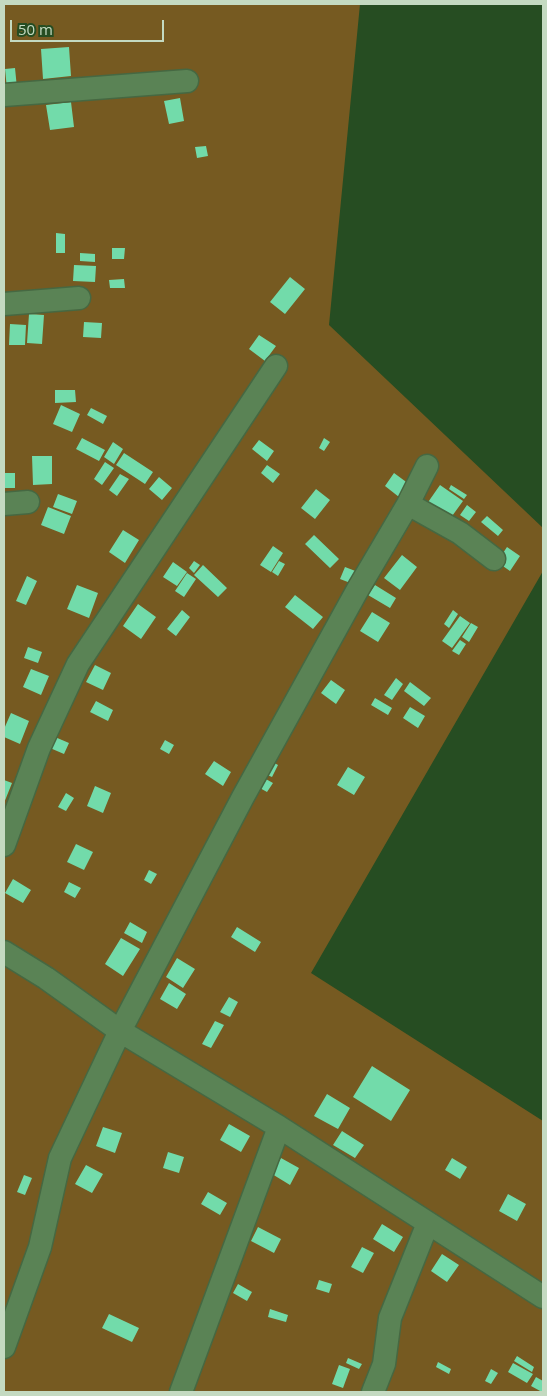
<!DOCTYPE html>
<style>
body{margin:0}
#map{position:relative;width:547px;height:1396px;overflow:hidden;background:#264d22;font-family:"Open Sans",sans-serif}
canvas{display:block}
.frame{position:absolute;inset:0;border:5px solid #c4dac1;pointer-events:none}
.scale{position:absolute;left:10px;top:20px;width:154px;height:22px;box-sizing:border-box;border:2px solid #c4dac1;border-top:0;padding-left:6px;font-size:15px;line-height:18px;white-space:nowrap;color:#c4dac1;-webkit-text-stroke:4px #264d22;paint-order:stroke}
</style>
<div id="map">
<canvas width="547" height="1396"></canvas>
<div class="frame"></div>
<div class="scale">50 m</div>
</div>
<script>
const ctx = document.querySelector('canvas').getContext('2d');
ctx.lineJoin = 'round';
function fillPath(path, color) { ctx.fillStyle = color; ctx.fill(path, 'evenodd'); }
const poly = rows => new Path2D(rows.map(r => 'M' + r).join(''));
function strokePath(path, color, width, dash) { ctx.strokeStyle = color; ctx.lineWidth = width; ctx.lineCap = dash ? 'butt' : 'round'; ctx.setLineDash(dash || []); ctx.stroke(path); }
fillPath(poly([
 [4,4,360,4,329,325,543,528,543,571,311,973,543,1121,543,1392,4,1392]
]), '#765a21');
fillPath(poly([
 [69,47,71,76,43,79,41,49],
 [15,68,17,88,7,89,5,69],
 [180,98,184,121,169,124,164,101],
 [71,102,74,127,50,130,46,105],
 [206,146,208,156,197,158,195,147],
 [56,233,65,234,65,253,56,253],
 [112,248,125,248,124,259,112,259],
 [80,253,95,254,95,262,80,261],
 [74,265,96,266,95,282,73,281],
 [290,277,305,289,285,314,270,302],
 [124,279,125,288,110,288,109,280],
 [29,314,44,315,42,344,27,343],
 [84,322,102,323,101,338,83,337],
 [10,324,26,325,25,345,9,345],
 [259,335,276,346,265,361,249,349],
 [55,390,75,390,76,402,55,403],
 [61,405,80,414,72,432,53,424],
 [91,408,107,416,103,424,87,415],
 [82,438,105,450,99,461,76,449],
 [324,438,330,442,324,451,319,448],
 [259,440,274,451,267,461,252,449],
 [113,442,123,449,114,464,104,457],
 [124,453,153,472,145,484,116,465],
 [32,456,52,456,52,484,33,485],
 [105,462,114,468,102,485,94,479],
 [267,465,280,474,273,483,261,473],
 [5,473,15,473,15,488,5,488],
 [394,473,409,484,399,497,385,486],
 [120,474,129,479,117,496,109,490],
 [159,477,172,488,162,500,149,489],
 [440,485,463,501,447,523,424,508],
 [451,485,467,495,464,499,449,489],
 [316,489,330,500,315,519,301,508],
 [58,494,77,501,72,514,53,507],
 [467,505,476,512,469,521,460,515],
 [48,507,71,516,64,534,41,525],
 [487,516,503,530,498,536,481,522],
 [123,530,139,540,125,563,109,552],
 [314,535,339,559,330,568,305,544],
 [273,546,283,553,271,572,260,565],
 [507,547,520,556,510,571,497,562],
 [402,555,417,567,400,590,384,578],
 [194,561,200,565,194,573,189,568],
 [279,561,285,564,278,576,272,572],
 [173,562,187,572,177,586,163,577],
 [203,565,227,588,218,597,194,575],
 [345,567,358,572,353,584,340,579],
 [187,573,196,579,184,597,175,591],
 [27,576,37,581,26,605,16,601],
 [77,585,98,593,89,618,67,609],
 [375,585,396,598,390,608,368,595],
 [295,595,323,617,313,629,285,607],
 [138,604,156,617,141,639,123,626],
 [182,610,190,617,176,636,167,629],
 [453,610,458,614,449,628,444,624],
 [372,612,390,623,378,642,360,631],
 [460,616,470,623,452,648,442,641],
 [471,623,478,627,469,642,462,637],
 [460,640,466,644,459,655,452,651],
 [28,647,42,652,38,663,24,658],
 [95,665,111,673,103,690,86,682],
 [31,669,49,676,41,695,23,687],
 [396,678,403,684,392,700,384,695],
 [331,680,345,690,336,704,321,693],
 [410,682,431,698,424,706,404,691],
 [375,698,392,708,388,715,371,705],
 [96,701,113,710,108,721,90,712],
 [410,707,425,716,418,728,403,718],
 [11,713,29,721,20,744,4,737,4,729],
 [55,737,69,743,64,754,50,748],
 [165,740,174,745,169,754,160,749],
 [214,761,231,772,223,786,205,774],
 [271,761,278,765,272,777,265,774],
 [348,767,365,777,354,795,337,785],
 [264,778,273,783,267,792,258,787],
 [4,780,12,783,4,803],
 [95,786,111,793,103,813,87,806],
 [66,793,74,798,66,811,58,807],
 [76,844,93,852,84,870,67,862],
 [149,870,157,874,151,884,144,880],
 [13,879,31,890,23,903,5,893],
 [69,882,81,888,75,898,64,892],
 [130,922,147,932,142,943,124,933],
 [237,927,261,942,255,952,231,937],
 [121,938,140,949,123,976,105,964],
 [177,958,195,969,183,988,166,977],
 [169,983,186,994,177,1009,160,999],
 [229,997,238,1002,230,1017,220,1012],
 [215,1021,224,1025,211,1048,202,1044],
 [372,1066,410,1090,391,1121,353,1097],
 [327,1094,350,1108,338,1129,314,1116],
 [229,1124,250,1136,241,1152,220,1140],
 [103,1127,122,1133,115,1153,96,1146],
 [342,1131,364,1145,355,1158,333,1145],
 [168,1152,184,1157,179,1173,163,1168],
 [281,1158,299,1168,290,1185,272,1174],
 [452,1158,467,1167,460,1179,445,1170],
 [86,1165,103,1174,92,1193,75,1184],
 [24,1175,32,1178,25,1195,17,1192],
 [208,1192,227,1203,220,1215,201,1204],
 [508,1194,526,1204,517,1221,499,1211],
 [382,1224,403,1237,394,1252,373,1239],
 [258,1227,281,1239,274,1253,251,1241],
 [362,1247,374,1253,363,1273,351,1267],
 [442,1254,459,1265,447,1282,431,1271],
 [319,1280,332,1284,329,1293,316,1289],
 [238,1284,252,1292,247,1301,233,1293],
 [270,1309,288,1315,286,1322,268,1317],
 [109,1314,139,1328,132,1342,102,1328],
 [517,1356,534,1367,532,1372,514,1361],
 [348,1358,362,1364,359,1369,346,1363],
 [438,1362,451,1369,449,1374,436,1367],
 [513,1363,533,1374,527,1383,508,1372],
 [339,1365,350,1369,343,1388,332,1384],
 [491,1369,498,1373,491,1384,485,1381],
 [536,1377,543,1381,542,1392,531,1386]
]), '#72dbaa');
const street = poly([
 [4,95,187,81],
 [4,304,79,298],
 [4,504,28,502],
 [408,504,460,533,494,559],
 [4,845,39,748,78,664,276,366],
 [4,952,46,978,120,1031,279,1127,543,1297],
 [4,1347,40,1247,60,1158,120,1031,243,797,358,589,408,504,427,466],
 [181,1392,279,1127],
 [373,1392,384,1364,390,1318,428,1223]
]);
strokePath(street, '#466842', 25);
strokePath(street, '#5a8355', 22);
</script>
